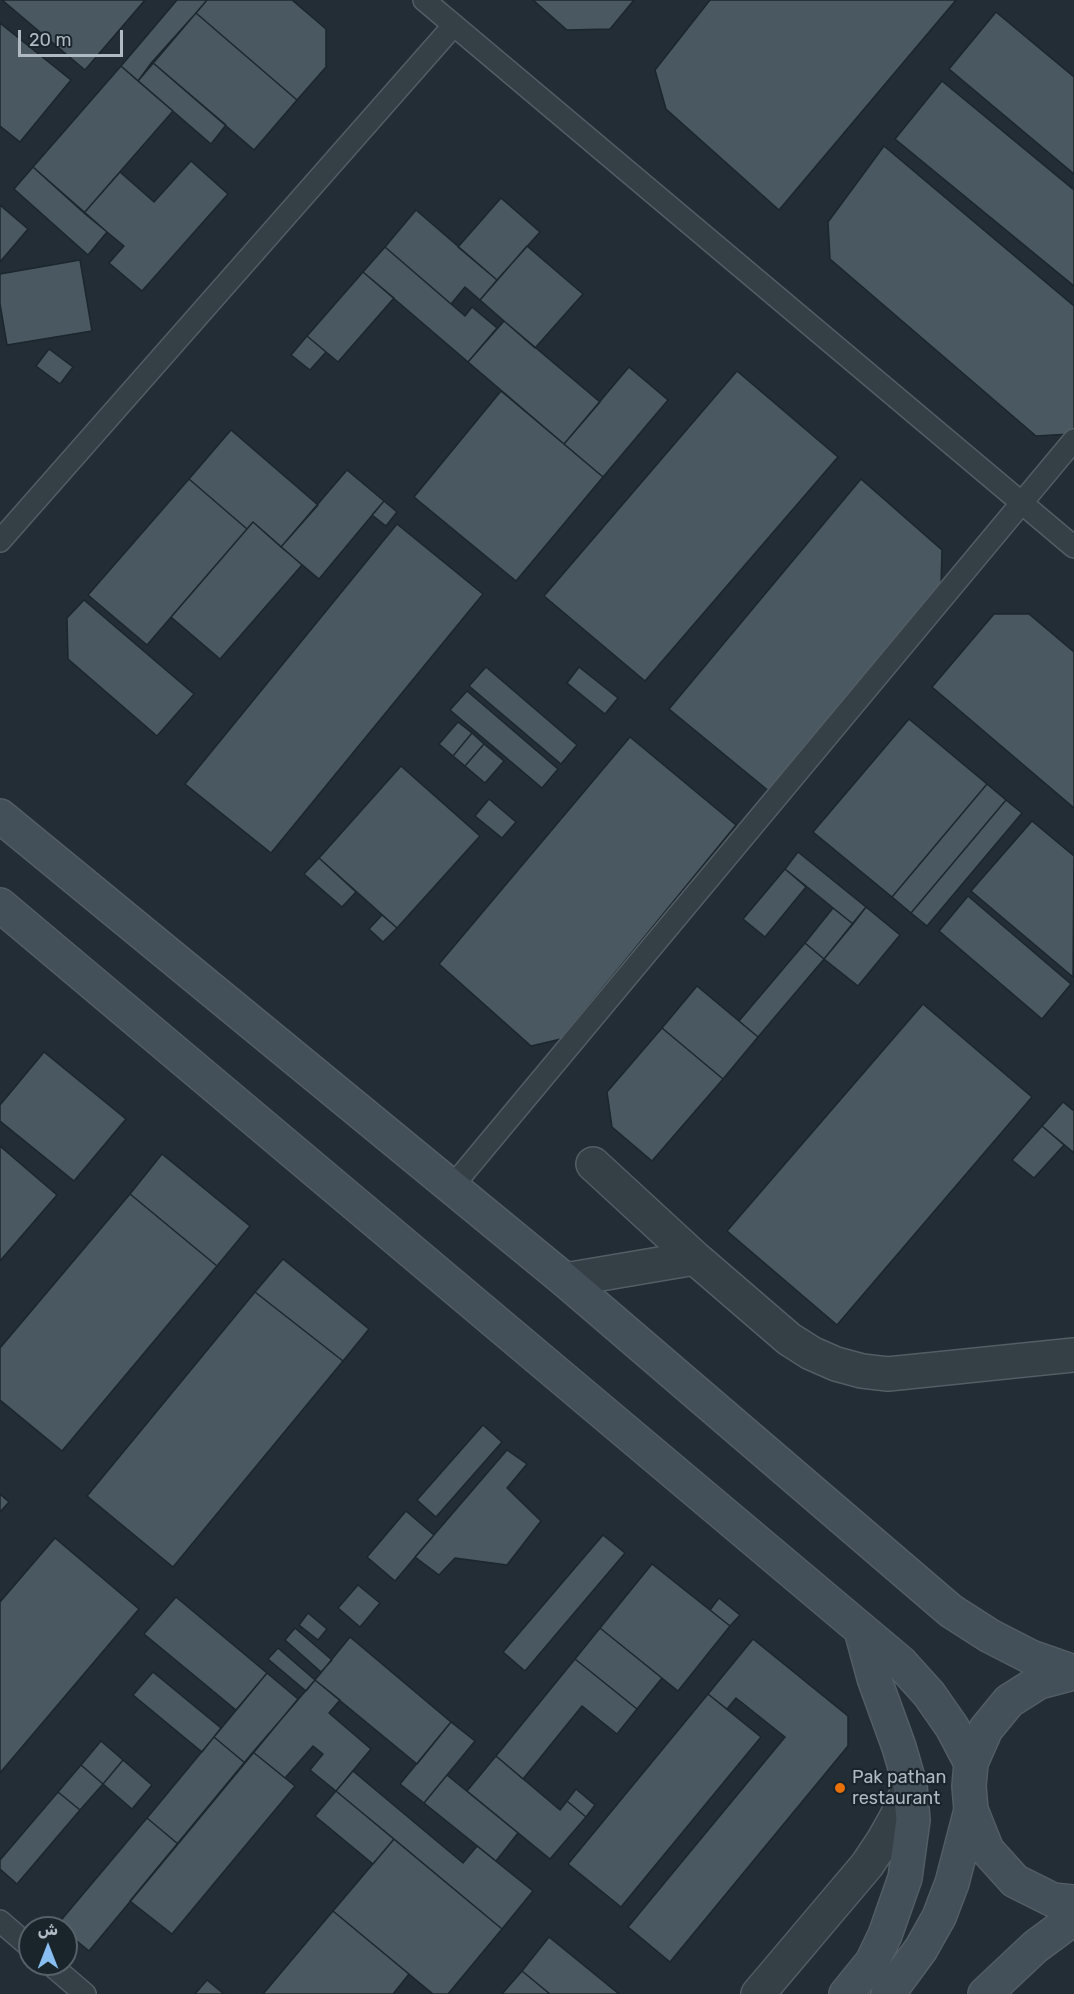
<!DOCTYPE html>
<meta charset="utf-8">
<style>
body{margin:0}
#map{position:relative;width:1074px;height:1994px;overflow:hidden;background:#222d36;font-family:Rubik,"Noto Naskh Arabic",sans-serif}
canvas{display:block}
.north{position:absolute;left:18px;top:1916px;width:60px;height:60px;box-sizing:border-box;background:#1a242b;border:2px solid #566068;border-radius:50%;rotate:0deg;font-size:16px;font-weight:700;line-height:24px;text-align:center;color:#afbac3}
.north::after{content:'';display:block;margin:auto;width:21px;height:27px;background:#88bff0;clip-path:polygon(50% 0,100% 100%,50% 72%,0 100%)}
.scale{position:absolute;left:18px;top:30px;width:105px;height:27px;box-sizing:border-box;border:3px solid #afbac3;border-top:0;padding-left:8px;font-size:18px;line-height:21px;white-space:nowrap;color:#afbac3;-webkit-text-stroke:4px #1a242b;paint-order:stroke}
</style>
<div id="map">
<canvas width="1074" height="1994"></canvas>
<div class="north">ش</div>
<div class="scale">20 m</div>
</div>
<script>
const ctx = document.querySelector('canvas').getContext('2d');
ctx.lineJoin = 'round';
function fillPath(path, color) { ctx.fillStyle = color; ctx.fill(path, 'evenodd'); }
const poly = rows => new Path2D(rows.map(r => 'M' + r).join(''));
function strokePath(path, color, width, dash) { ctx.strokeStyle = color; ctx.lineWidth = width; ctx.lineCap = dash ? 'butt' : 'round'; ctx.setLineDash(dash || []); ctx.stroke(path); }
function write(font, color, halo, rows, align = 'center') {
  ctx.font = font + ' Rubik,sans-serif'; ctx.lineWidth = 4.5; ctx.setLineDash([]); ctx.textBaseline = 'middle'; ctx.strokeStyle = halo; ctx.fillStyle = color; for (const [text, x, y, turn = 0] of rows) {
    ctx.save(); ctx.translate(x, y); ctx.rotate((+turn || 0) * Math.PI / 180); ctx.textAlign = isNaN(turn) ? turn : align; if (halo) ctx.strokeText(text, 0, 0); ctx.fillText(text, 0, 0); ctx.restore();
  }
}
const building = poly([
 [2,0,145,0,85,70,2,0],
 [177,0,207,0,138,81,121,66,177,0],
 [207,0,292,0,326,29,326,67,297,100,196,13,207,0],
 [533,0,634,0,610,29,567,30,533,0],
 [710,0,956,0,779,210,666,109,655,70,710,0],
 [996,12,1074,77,1074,174,949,69,996,12],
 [196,13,297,100,254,150,152,62,196,13],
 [0,23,71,80,20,142,0,126,0,23],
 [152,62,226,125,211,144,138,81,152,62],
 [121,66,173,111,84,213,33,167,121,66],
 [942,81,1074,190,1074,286,895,139,942,81],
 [884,146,1074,306,1074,431,1071,434,1036,436,830,259,828,222,884,146],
 [191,161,228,194,142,291,109,263,124,246,84,213,120,172,154,202,191,161],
 [33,167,107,232,88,255,14,189,33,167],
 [501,198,540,232,497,280,458,247,501,198],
 [0,205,28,229,0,262,0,205],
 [416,210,497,280,480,300,465,287,451,304,385,247,416,210],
 [527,246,583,294,535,348,480,300,527,246],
 [385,247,465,316,472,307,497,328,468,362,363,272,385,247],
 [80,260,92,331,7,345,0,304,0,274,80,260],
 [363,272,394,298,338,362,307,336,363,272],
 [504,321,600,402,564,444,468,362,504,321],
 [307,336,326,352,310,370,291,355,307,336],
 [49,349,73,367,60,384,36,366,49,349],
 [629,367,668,400,603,477,564,444,629,367],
 [737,371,838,457,645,681,544,596,737,371],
 [501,391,603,477,516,581,414,497,501,391],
 [231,430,318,505,281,547,253,522,247,529,189,479,231,430],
 [347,470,384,501,319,579,281,547,347,470],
 [189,479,247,529,147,645,88,595,189,479],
 [861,479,942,550,941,586,770,792,669,709,861,479],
 [384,501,397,512,386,526,372,515,384,501],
 [253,522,302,565,220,659,171,617,253,522],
 [397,524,483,594,271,853,185,784,397,524],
 [84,600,194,694,157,736,68,659,67,618,84,600],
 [994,614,1029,614,1074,652,1074,808,932,687,994,614],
 [486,667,577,745,561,764,469,686,486,667],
 [579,667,618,698,605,714,567,683,579,667],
 [467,691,558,769,542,788,450,710,467,691],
 [909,719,987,784,892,897,813,832,909,719],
 [458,722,472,733,453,756,439,744,458,722],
 [472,733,484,744,465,766,453,756,472,733],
 [630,737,736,825,561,1039,531,1046,439,964,630,737],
 [484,744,504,761,485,783,465,766,484,744],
 [401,766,480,836,397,928,319,858,401,766],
 [987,784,1006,800,911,913,892,897,987,784],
 [489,799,516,822,502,838,475,816,489,799],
 [1006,800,1022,813,927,926,911,913,1006,800],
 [1032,821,1074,856,1073,977,971,891,1032,821],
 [798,852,866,907,853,924,785,869,798,852],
 [319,858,356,892,342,907,304,874,319,858],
 [785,869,806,887,765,937,743,919,785,869],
 [968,896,1071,984,1042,1019,939,931,968,896],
 [866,907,900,935,858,986,824,959,866,907],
 [833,908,853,924,824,959,805,943,833,908],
 [382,915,397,928,383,942,369,929,382,915],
 [805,943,824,959,758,1037,739,1021,805,943],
 [697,986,758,1037,723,1079,662,1028,697,986],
 [923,1004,1032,1097,837,1325,727,1231,923,1004],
 [662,1028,723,1079,652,1161,612,1127,607,1092,662,1028],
 [44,1052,126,1119,74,1181,0,1121,0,1105,44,1052],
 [1063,1102,1074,1111,1074,1153,1042,1126,1063,1102],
 [1042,1126,1064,1145,1034,1178,1012,1160,1042,1126],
 [0,1146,57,1195,0,1261,0,1146],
 [162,1154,250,1226,217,1266,130,1194,162,1154],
 [130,1194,217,1266,62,1451,0,1400,0,1348,130,1194],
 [283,1259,369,1329,343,1361,255,1292,283,1259],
 [255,1292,343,1361,173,1567,87,1496,255,1292],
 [483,1425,502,1442,436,1517,417,1500,483,1425],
 [507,1450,527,1464,507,1488,541,1521,507,1565,455,1558,439,1575,415,1557,507,1450],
 [0,1494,9,1502,0,1512,0,1494],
 [406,1511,434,1535,395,1581,367,1557,406,1511],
 [603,1535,625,1553,525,1671,503,1652,603,1535],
 [55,1538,139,1609,0,1773,0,1602,55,1538],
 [652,1564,730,1626,678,1691,600,1628,652,1564],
 [358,1585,380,1603,360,1627,338,1608,358,1585],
 [176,1597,267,1673,236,1710,144,1634,176,1597],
 [719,1598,740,1615,730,1626,710,1610,719,1598],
 [308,1613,327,1629,318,1640,299,1625,308,1613],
 [295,1628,332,1660,321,1672,285,1640,295,1628],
 [600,1628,662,1678,637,1709,575,1659,600,1628],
 [350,1637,451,1722,417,1764,315,1680,350,1637],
 [753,1639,848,1716,848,1746,670,1962,628,1927,785,1737,736,1698,727,1709,708,1694,753,1639],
 [278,1648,315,1680,306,1691,268,1659,278,1648],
 [575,1659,637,1709,617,1734,582,1706,523,1779,496,1756,575,1659],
 [153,1672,221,1728,202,1752,133,1695,153,1672],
 [267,1673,298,1699,245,1763,214,1737,267,1673],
 [315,1680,340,1700,329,1713,371,1749,336,1791,310,1770,323,1754,313,1746,285,1778,253,1752,315,1680],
 [708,1694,761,1737,621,1907,568,1864,708,1694],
 [451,1722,475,1741,424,1803,400,1784,451,1722],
 [214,1737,245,1763,178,1844,147,1818,214,1737],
 [101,1741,123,1760,103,1784,81,1765,101,1741],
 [253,1752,295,1786,172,1934,130,1901,253,1752],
 [496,1756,560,1810,567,1801,586,1817,550,1859,467,1791,496,1756],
 [123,1760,152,1785,132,1809,103,1784,123,1760],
 [81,1765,103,1784,80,1810,58,1792,81,1765],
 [353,1771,463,1863,477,1846,533,1891,502,1929,336,1791,353,1771],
 [447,1775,518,1833,496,1861,424,1803,447,1775],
 [576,1789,595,1805,586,1817,567,1801,576,1789],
 [336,1791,394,1839,373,1864,315,1816,336,1791],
 [58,1792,80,1810,17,1884,0,1869,0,1860,58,1792],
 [147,1818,178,1844,89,1951,66,1932,66,1928,61,1928,57,1925,147,1818],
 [394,1839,502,1929,448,1994,433,1994,333,1911,394,1839],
 [333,1911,409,1974,393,1994,263,1994,333,1911],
 [549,1937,619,1994,550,1994,522,1971,549,1937],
 [522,1971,550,1994,502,1994,522,1971],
 [207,1980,224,1994,195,1994,207,1980]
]);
fillPath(building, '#4a5861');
strokePath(building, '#1c262d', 1.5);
const lane = poly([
 [424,0,1074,547],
 [0,541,454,25],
 [451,1188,1074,440],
 [0,1921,30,1947],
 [50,1964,85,1994]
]);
const street = poly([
 [593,1164,695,1258],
 [565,1280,695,1258,789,1339,811,1353,836,1364,862,1371,888,1374,1074,1355],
 [758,1994,867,1865,883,1841,897,1816,910,1785]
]);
const secondary = poly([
 [0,816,565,1280,951,1611,990,1636,1031,1657,1074,1672],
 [0,905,901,1663,929,1694,952,1727,971,1763],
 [1074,1673,1039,1682,1009,1701,986,1729,971,1763,969,1786,971,1810,987,1850,1015,1881,1053,1900,1074,1902],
 [846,1994,872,1962,885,1935,905,1878,913,1820,910,1785,899,1747,874,1678,861,1630],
 [888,1994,921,1949,939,1917,952,1883,971,1810],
 [985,1994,1035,1947,1074,1918]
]);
strokePath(lane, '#525d64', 24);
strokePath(street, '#525d64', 36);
strokePath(secondary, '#525d64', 36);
strokePath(lane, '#353f46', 21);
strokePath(street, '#353f46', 33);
strokePath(secondary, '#434f59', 33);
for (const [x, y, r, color] of [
 [840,1788,6,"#e8710a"]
]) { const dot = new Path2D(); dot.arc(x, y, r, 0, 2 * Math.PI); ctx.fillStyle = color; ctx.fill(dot); strokePath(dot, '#1a242b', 2); }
write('18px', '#afbac3', '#1a242b', [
 ["Pak pathan",852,1778],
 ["restaurant",852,1799]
], 'left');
</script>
